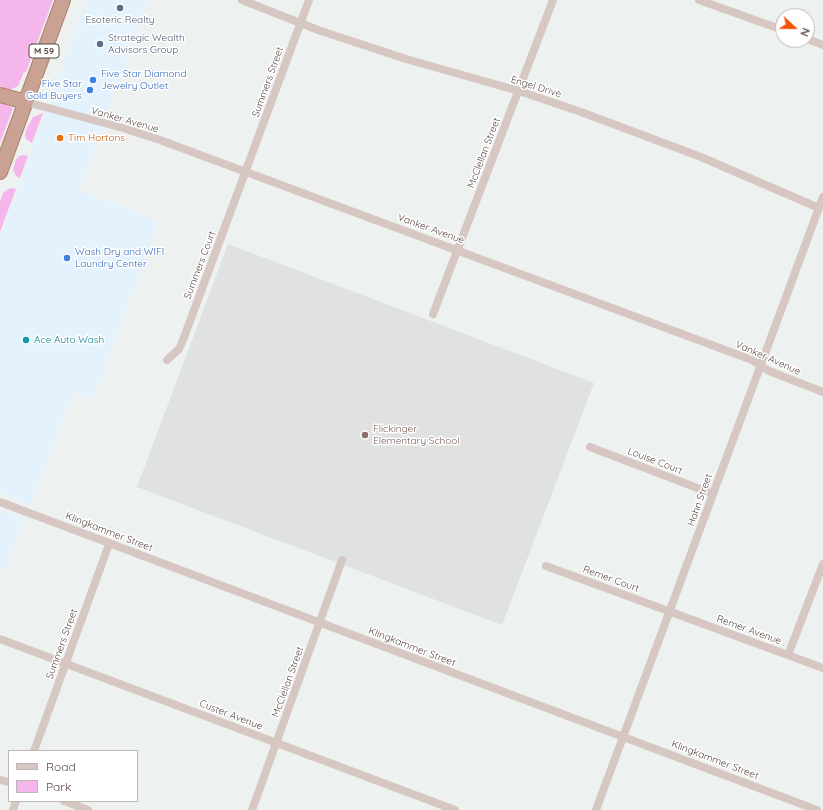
<!DOCTYPE html>
<style>
body{margin:0}
#map{position:relative;width:823px;height:810px;overflow:hidden;background:#edf1f0;font-family:Quicksand,sans-serif}
canvas{display:block}
.legend{position:absolute;left:8px;top:750px;width:130px;height:52px;box-sizing:border-box;background:#fff;border:1px solid #beb7b4;margin:0;padding:5px 7px;list-style:none;font-size:12px;color:#5d4a44}
.legend li{display:flex;align-items:center;gap:8px;height:20px}
.legend b{width:20px;border:1px solid #beb7b4}
.north{position:absolute;left:775px;top:8px;width:40px;height:40px;box-sizing:border-box;background:#fff;border:1px solid #beb7b4;border-radius:50%;rotate:112deg;font-size:11px;font-weight:700;line-height:16px;text-align:center;color:#5d4a44}
.north::after{content:'';display:block;margin:auto;width:14px;height:18px;background:#f35105;clip-path:polygon(50% 0,100% 100%,50% 72%,0 100%)}
</style>
<div id="map">
<canvas width="823" height="810"></canvas>
<ul class="legend">
<li><b style="height:5px;background:#d7c7c2"></b>Road</li>
<li><b style="height:11px;background:#f4b6eb"></b>Park</li>
</ul>
<div class="north">N</div>
</div>
<script>
const ctx = document.querySelector('canvas').getContext('2d');
ctx.lineJoin = 'round';
function fillPath(path, color) { ctx.fillStyle = color; ctx.fill(path, 'evenodd'); }
const poly = rows => new Path2D(rows.map(r => 'M' + r).join(''));
function strokePath(path, color, width, dash) { ctx.strokeStyle = color; ctx.lineWidth = width; ctx.lineCap = dash ? 'butt' : 'round'; ctx.setLineDash(dash || []); ctx.stroke(path); }
function write(font, color, halo, rows, align = 'center') {
  ctx.font = font + ' Quicksand,sans-serif'; ctx.lineWidth = 3; ctx.setLineDash([]); ctx.textBaseline = 'middle'; ctx.strokeStyle = halo; ctx.fillStyle = color; for (const [text, x, y, turn = 0] of rows) {
    ctx.save(); ctx.translate(x, y); ctx.rotate((+turn || 0) * Math.PI / 180); ctx.textAlign = isNaN(turn) ? turn : align; if (halo) ctx.strokeText(text, 0, 0); ctx.fillText(text, 0, 0); ctx.restore();
  }
}
fillPath(poly([
 [87,0,148,0,79,190,158,221,93,399,73,392,30,505,0,492,0,238],
 [0,511,23,518,4,572,0,570]
]), '#e4f2fe');
fillPath(poly([
 [228,244,594,383,502,625,137,487]
]), '#dfe2e1');
fillPath(poly([
 [0,0,53,0,26,72,24,72,18,86,12,89,6,89,0,86],
 [0,102,13,108,0,143],
 [43,113,32,143,26,139,25,135,26,130,33,117],
 [21,155,28,156,20,178,16,176,13,170,16,159],
 [12,188,16,189,0,232,0,202,3,193,8,189]
]), '#f4b6eb');
const trunk = poly([
 [0,95,26,102],
 [0,172,63,0]
]);
strokePath(trunk, '#ae7d6a', 16);
strokePath(poly([
 [242,0,318,30,406,59,519,91,581,112,701,157,819,208],
 [699,0,783,30],
 [807,39,823,45],
 [26,102,123,128,160,140,752,360,769,371,823,392],
 [433,314,553,0],
 [167,360,179,349,183,340,309,0],
 [590,447,713,494],
 [0,502,817,810],
 [546,566,823,668],
 [0,639,455,810],
 [788,655,823,564],
 [34,751,109,544],
 [0,780,9,782],
 [64,801,88,810],
 [13,810,16,801],
 [252,810,342,560],
 [596,810,823,197]
]), '#d7c7c2', 8);
strokePath(trunk, '#c9a294', 14);
for (const [x, y, r, color] of [
 [120,8,4,"#5c6f8a"],
 [100,44,4,"#5c6f8a"],
 [93,80,4,"#3f7fe0"],
 [90,90,4,"#3f7fe0"],
 [60,138,4,"#e8710a"],
 [67,258,4,"#3f7fe0"],
 [26,340,4,"#0f9aa8"],
 [365,435,4,"#8d6e63"]
]) { const dot = new Path2D(); dot.arc(x, y, r, 0, 2 * Math.PI); ctx.fillStyle = color; ctx.fill(dot); strokePath(dot, '#fff', 1.5); }
for (const [x, y, w] of [
 [44,51,30]
]) { const box = new Path2D(); box.roundRect(x - w / 2, y - 7, w, 14, 3); ctx.fillStyle = '#fff'; ctx.fill(box); strokePath(box, '#5d4a44', 1); }
write('bold 9px', '#5d4a44', null, [
 ["M 59",44,51]
]);
write('10px', '#4e5e75', '#fff', [
 ["Esoteric Realty",120,20],
 ["Strategic Wealth",108,38,"left"],
 ["Advisors Group",108,50,"left"]
]);
write('10px', '#366cbe', '#fff', [
 ["Five Star Diamond",101,74],
 ["Jewelry Outlet",101,86],
 ["Five Star",82,84,"right"],
 ["Gold Buyers",82,96,"right"],
 ["Wash Dry and WIFI",75,252],
 ["Laundry Center",75,264]
], 'left');
write('10px', '#5d4a44', '#fff', [
 ["Summers Street",268,82,-70],
 ["Engel Drive",536,87,17],
 ["Vanker Avenue",125,120,16],
 ["McClellan Street",484,153,-69],
 ["Vanker Avenue",431,229,20],
 ["Summers Court",200,265,-69],
 ["Vanker Avenue",768,358,24],
 ["Louise Court",655,461,21],
 ["Hahn Street",700,500,-70],
 ["Klingkammer Street",109,532,21],
 ["Remer Court",611,579,20],
 ["Remer Avenue",749,630,20],
 ["Summers Street",62,644,-70],
 ["Klingkammer Street",412,647,21],
 ["McClellan Street",288,682,-70],
 ["Custer Avenue",231,715,21],
 ["Klingkammer Street",715,760,21]
]);
write('10px', '#c56008', '#fff', [
 ["Tim Hortons",68,138]
], 'left');
write('10px', '#0d838f', '#fff', [
 ["Ace Auto Wash",34,340]
], 'left');
write('10px', '#785e54', '#fff', [
 ["Flickinger",373,429],
 ["Elementary School",373,441]
], 'left');
</script>
